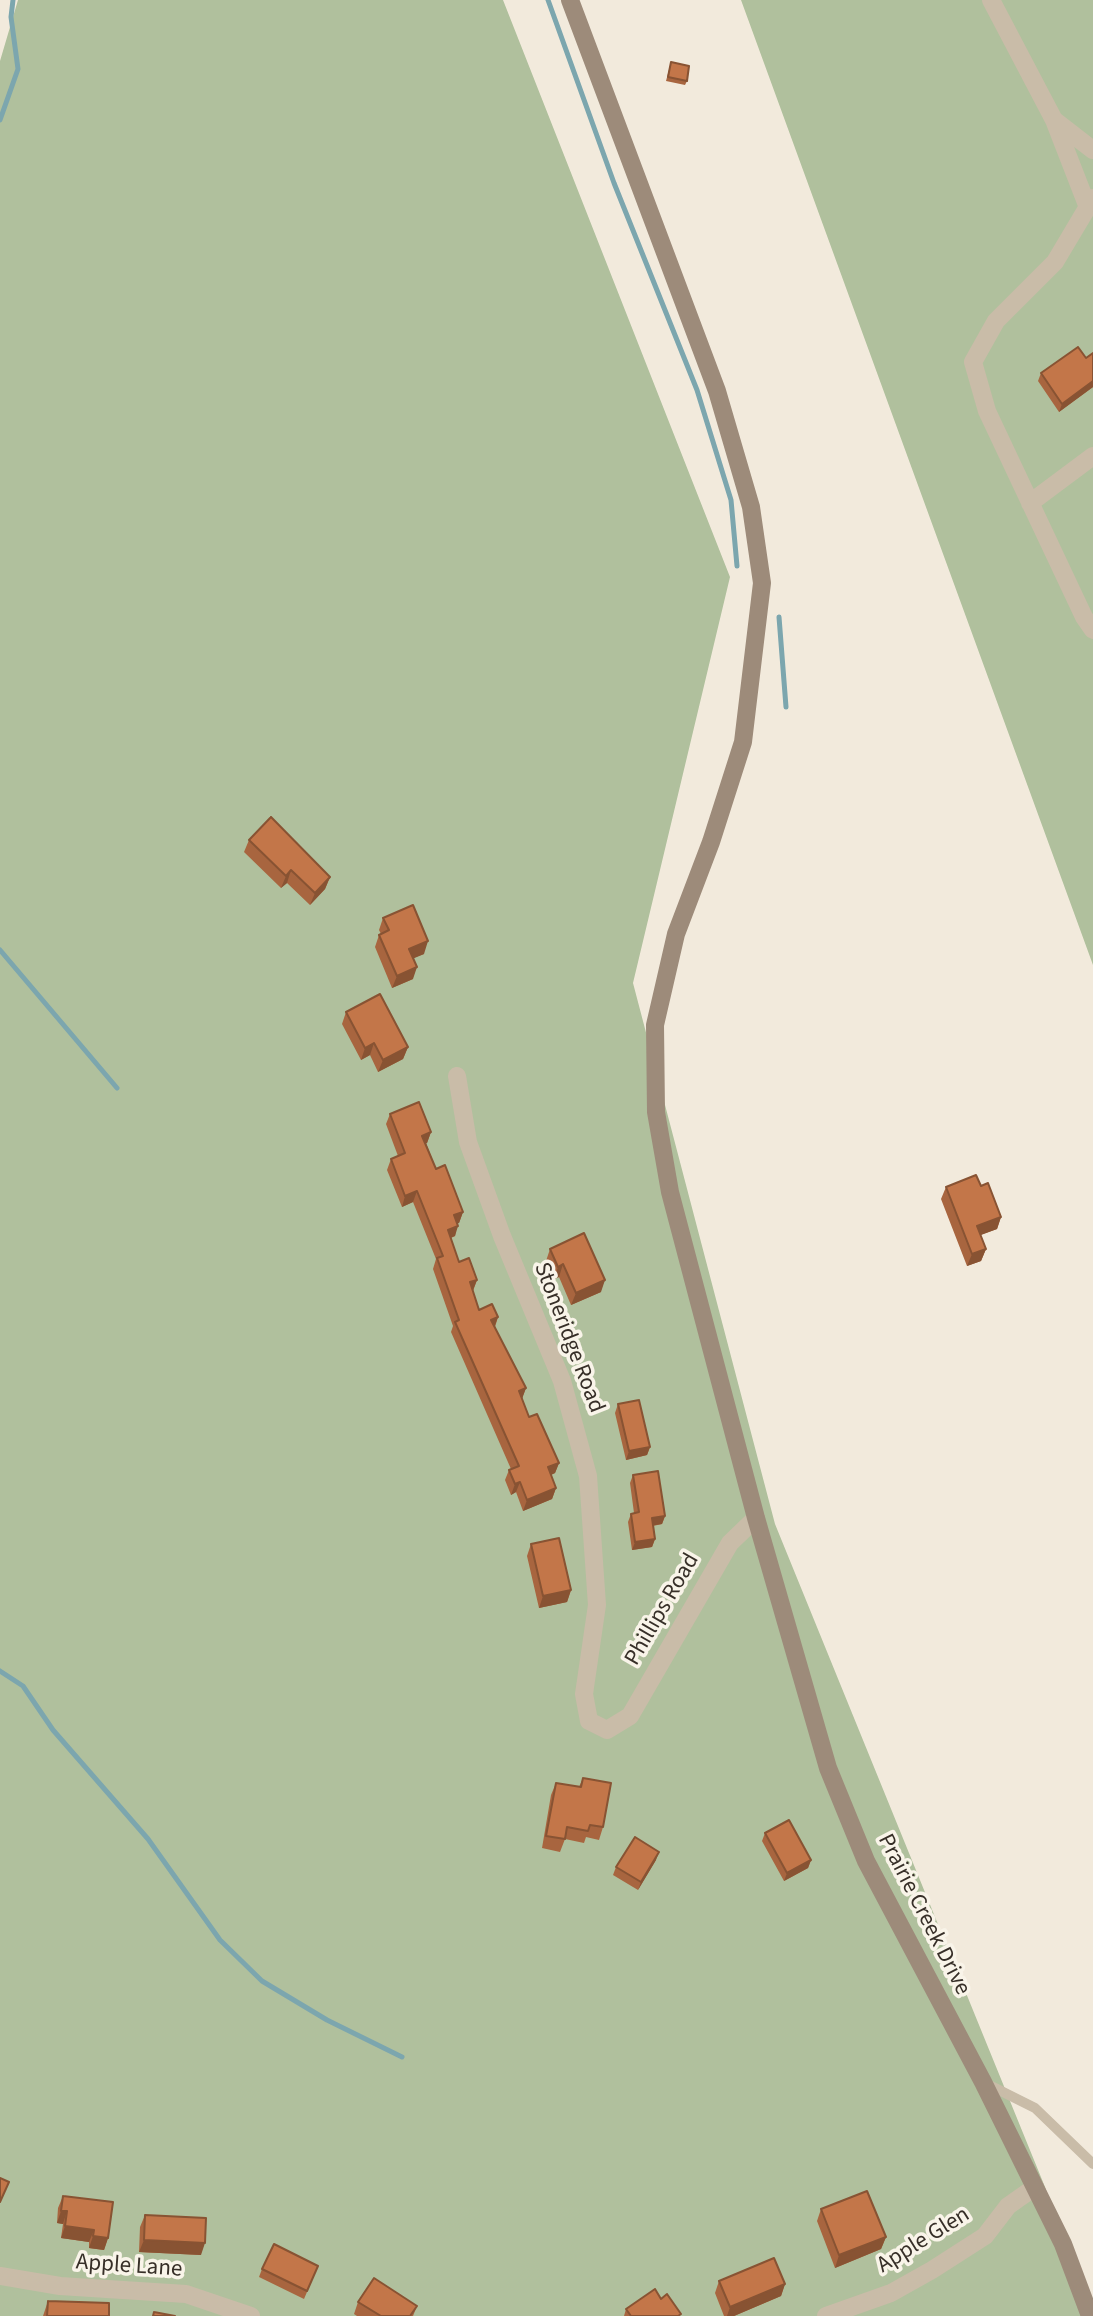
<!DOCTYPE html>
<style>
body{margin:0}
canvas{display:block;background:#f2eadc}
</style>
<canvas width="1093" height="2316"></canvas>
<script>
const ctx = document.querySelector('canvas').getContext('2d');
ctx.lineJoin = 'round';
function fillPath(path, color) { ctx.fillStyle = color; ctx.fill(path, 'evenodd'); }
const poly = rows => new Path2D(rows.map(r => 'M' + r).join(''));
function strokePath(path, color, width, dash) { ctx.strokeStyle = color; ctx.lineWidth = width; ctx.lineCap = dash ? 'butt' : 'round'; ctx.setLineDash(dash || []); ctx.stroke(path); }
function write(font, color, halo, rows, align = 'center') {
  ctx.font = font + ' "Source Sans 3",sans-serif'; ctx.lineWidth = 7; ctx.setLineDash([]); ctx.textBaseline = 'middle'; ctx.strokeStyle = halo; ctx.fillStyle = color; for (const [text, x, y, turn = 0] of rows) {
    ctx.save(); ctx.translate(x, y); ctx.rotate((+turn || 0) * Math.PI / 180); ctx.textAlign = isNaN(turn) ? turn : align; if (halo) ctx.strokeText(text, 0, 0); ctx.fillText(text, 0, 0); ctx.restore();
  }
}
fillPath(poly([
 [18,0,503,0,730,577,633,983,775,1524,1045,2187,1089,2316,0,2316,0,61],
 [741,0,1093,0,1093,965]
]), '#b0c09d');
strokePath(poly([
 [548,0,614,183,697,390,731,500,737,566],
 [0,120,18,69,11,17,13,0],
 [779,617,786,707],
 [0,950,117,1088],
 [0,1671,23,1686,53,1730,148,1839,220,1940,262,1981,327,2020,402,2057]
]), '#7ca6ae', 5);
strokePath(poly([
 [985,2083,1035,2108,1093,2164]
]), '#c9bca8', 10);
strokePath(poly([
 [991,0,1054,120,1093,150],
 [1054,120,1087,205],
 [1093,198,1055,262,996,321,973,362,987,411,1084,617,1093,630],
 [1030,503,1093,456],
 [457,1076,468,1142,502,1236,562,1381,588,1476,597,1605,584,1694,589,1721,607,1730,630,1716,730,1543,756,1518],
 [0,2276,60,2286,186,2294,251,2316],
 [826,2316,891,2293,932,2270,985,2236,1008,2206,1035,2187]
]), '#c9bca8', 18);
strokePath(poly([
 [570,0,717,391,751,507,762,583,743,742,711,842,676,934,655,1025,656,1112,670,1192,756,1518,828,1768,866,1861,983,2082,1063,2244,1090,2316]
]), '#9d8b7a', 18);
fillPath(poly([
 [671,62,687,81,685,85,666,81],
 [1093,353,1093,387,1059,412,1038,381,1041,373,1086,358],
 [249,840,330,877,325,889,310,905,287,883,281,888,244,852],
 [383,918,424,954,413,958,413,979,392,988,375,947,379,935,381,934,379,930],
 [346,1012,408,1047,403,1059,378,1072,370,1055,361,1060,342,1024],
 [390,1114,431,1132,427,1143,426,1143,436,1169,463,1212,459,1223,457,1223,455,1236,451,1238,459,1262,477,1280,473,1291,479,1310,498,1317,495,1327,526,1388,522,1398,529,1417,559,1463,555,1473,551,1475,556,1488,552,1499,523,1511,516,1492,511,1495,505,1480,509,1470,511,1469,451,1332,453,1326,433,1269,436,1259,413,1202,402,1207,387,1170,391,1159,398,1156,386,1124],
 [981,1186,1001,1217,997,1229,980,1235,986,1249,981,1261,967,1266,941,1199,946,1187],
 [550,1249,601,1292,571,1305,559,1277,554,1279,546,1261],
 [618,1404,650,1447,647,1455,626,1460,615,1413],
 [633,1475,665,1516,662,1524,653,1526,655,1539,652,1547,632,1550,628,1522,631,1514,634,1513,630,1483],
 [531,1544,571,1590,567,1602,539,1608,527,1556],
 [583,1778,603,1827,599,1840,586,1837,584,1843,565,1839,560,1852,542,1848,551,1795,556,1783,579,1787],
 [765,1833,811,1860,808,1868,784,1881,762,1841],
 [656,1860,638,1890,613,1875,616,1867],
 [63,2196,108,2238,104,2250,89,2248,89,2242,61,2238,63,2224,57,2223,58,2208],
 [821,2209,886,2237,881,2249,835,2268,817,2221],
 [145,2215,201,2255,139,2252,140,2227],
 [318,2266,304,2299,259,2277,262,2269],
 [719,2281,785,2284,781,2296,734,2316,724,2316,715,2293],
 [661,2299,680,2316,624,2316,626,2309],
 [48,2301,109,2316,43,2316],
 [358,2302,417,2306,413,2316,357,2316,354,2314]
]), '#a8653f');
fillPath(poly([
 [1093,381,1093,387,1059,412,1062,404],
 [291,870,287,883,281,888,286,876],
 [330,877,325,889,310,905,315,893],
 [428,941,424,954,405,962,409,949],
 [417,967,413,979,392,988,397,976],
 [374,1043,370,1055,361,1060,365,1048],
 [408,1047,403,1059,378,1072,383,1060],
 [431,1132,427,1143,419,1146,422,1136],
 [417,1191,413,1202,402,1207,405,1196],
 [463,1212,459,1223,450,1226,454,1215],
 [1001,1217,997,1229,973,1238,977,1226],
 [458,1226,455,1236,444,1240,448,1230],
 [986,1249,981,1261,967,1266,972,1254],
 [563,1264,559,1277,554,1279,558,1267],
 [477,1280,473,1290,466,1293,470,1282],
 [605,1280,601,1292,571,1305,576,1293],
 [498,1317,494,1328,491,1320],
 [526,1388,522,1399,519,1391],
 [650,1447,647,1455,626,1460,629,1451],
 [559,1463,555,1473,544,1478,548,1467],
 [520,1482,516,1492,511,1495,515,1484],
 [556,1488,552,1499,523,1511,527,1500],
 [665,1516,662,1524,649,1526,652,1518],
 [655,1539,652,1547,632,1550,635,1542],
 [571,1590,567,1602,539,1608,543,1596],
 [659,1852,656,1860,638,1890,641,1882],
 [811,1860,808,1868,784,1881,787,1873],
 [61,2211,67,2211,63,2224,57,2223],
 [65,2226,94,2230,89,2242,61,2238],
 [93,2236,108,2238,104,2250,89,2248],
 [886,2237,881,2249,835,2268,839,2255],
 [144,2240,205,2243,201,2255,139,2252],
 [785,2284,781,2296,734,2316,727,2316,730,2307]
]), '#885333');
const building = poly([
 [671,62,689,66,687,81,668,77,671,62],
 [1078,347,1086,358,1093,353,1093,381,1062,404,1041,373,1078,347],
 [271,817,330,877,315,893,291,870,286,876,249,840,271,817],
 [413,905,428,941,409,949,417,967,397,976,379,935,389,930,383,918,413,905],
 [380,994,408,1047,383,1060,374,1043,365,1048,346,1012,380,994],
 [419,1102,431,1132,422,1136,436,1169,445,1165,463,1212,454,1215,458,1226,448,1230,459,1262,469,1258,477,1280,470,1282,479,1310,492,1304,498,1317,491,1320,526,1388,519,1391,529,1417,537,1414,559,1463,548,1467,556,1488,527,1500,520,1482,515,1484,509,1470,519,1466,455,1322,459,1320,437,1258,443,1256,417,1191,405,1196,391,1159,405,1153,390,1114,419,1102],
 [976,1175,981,1186,988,1183,1001,1217,977,1226,986,1249,972,1254,946,1187,976,1175],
 [584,1233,605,1280,576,1293,563,1264,558,1267,550,1249,584,1233],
 [639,1400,650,1447,629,1451,618,1404,639,1400],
 [658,1471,665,1516,652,1518,655,1539,635,1542,631,1514,639,1512,633,1475,658,1471],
 [559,1538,571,1590,543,1596,531,1544,559,1538],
 [583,1778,611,1783,603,1827,590,1825,588,1831,567,1827,565,1839,546,1836,556,1783,581,1787,583,1778],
 [789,1820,811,1860,787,1873,765,1833,789,1820],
 [635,1837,659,1852,641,1882,616,1867,635,1837],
 [0,2178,9,2182,0,2202,0,2178],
 [867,2191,886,2237,839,2255,821,2209,867,2191],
 [63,2196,113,2202,108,2238,93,2236,94,2230,65,2226,67,2211,61,2211,63,2196],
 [145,2215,206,2218,205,2243,144,2240,145,2215],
 [274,2244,318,2266,307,2291,262,2269,274,2244],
 [774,2258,785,2284,730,2307,719,2281,774,2258],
 [374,2278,417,2306,410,2316,381,2316,358,2302,374,2278],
 [655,2289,661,2299,667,2294,681,2314,678,2316,631,2316,626,2309,655,2289],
 [48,2301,109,2303,109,2316,47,2316,48,2301],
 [154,2312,175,2316,153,2316,154,2312]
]);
fillPath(building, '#c37649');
strokePath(building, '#885333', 2);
write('23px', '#372f28', '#f9f4e9', [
 ["Stoneridge Road",568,1338,69],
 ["Phillips Road",663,1610,-60],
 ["Prairie Creek Drive",923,1915,63],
 ["Apple Glen",924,2241,-32],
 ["Apple Lane",129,2267,4]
]);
</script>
